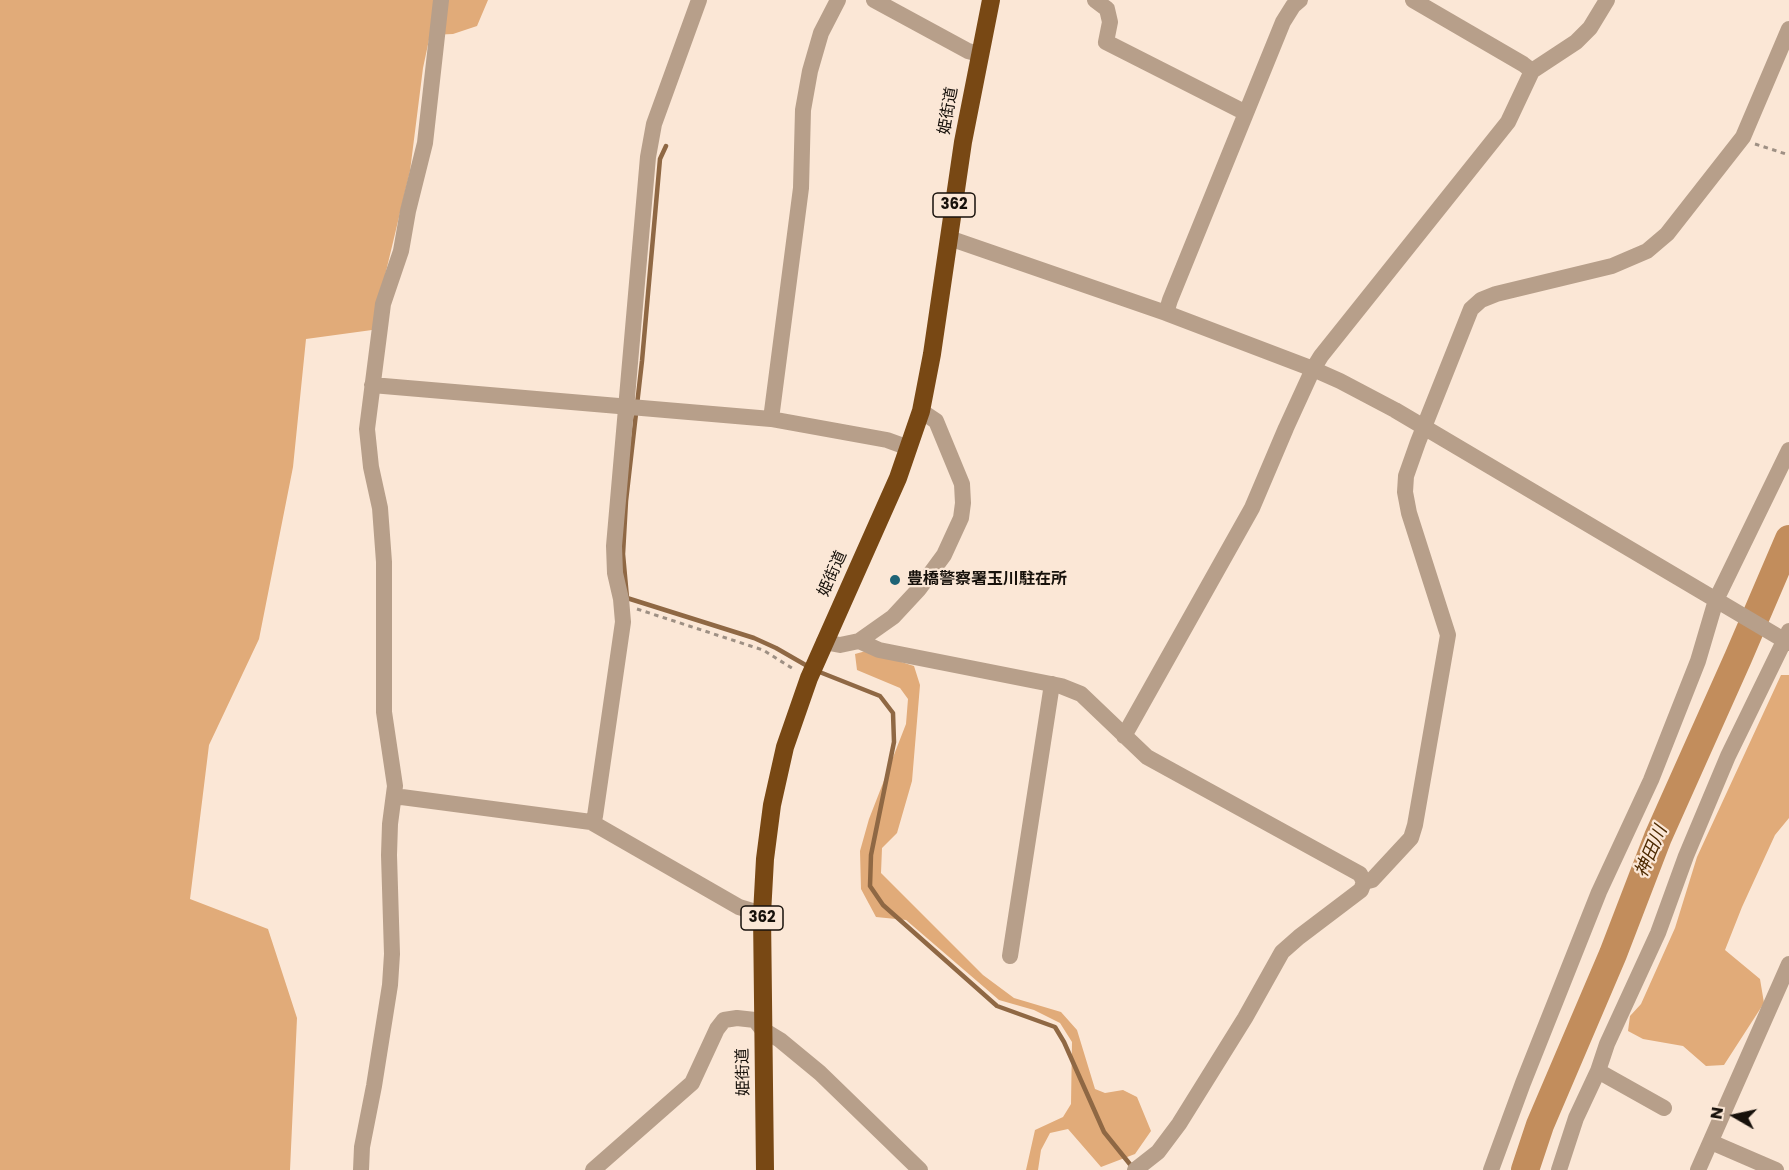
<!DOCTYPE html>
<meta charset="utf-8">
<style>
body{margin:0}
#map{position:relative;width:1789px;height:1170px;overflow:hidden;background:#fbe7d6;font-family:Poppins,sans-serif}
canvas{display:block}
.north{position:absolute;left:1705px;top:1086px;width:60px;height:60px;-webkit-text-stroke:4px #fbe7d6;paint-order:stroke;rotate:279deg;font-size:16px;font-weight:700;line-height:24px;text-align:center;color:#17110b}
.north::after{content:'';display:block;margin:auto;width:21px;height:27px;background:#17110b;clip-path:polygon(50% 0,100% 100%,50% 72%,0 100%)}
</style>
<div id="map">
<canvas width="1789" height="1170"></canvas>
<div class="north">N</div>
</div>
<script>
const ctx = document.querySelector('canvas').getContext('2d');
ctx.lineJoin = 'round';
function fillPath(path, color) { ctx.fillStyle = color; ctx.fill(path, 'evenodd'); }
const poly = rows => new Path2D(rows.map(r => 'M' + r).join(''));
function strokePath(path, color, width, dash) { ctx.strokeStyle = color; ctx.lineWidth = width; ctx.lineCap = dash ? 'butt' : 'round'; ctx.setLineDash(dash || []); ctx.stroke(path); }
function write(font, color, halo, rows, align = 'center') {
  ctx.font = font + ' Poppins,"Noto Sans JP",sans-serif'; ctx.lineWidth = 4.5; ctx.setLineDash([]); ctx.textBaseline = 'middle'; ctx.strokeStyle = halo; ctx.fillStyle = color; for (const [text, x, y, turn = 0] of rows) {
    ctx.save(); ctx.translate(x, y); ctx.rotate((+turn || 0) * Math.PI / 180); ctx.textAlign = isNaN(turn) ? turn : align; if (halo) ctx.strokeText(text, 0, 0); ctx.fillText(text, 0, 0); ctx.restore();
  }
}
fillPath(poly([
 [0,0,488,0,477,26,453,34,430,35,423,68,410,171,372,330,306,339,293,467,259,639,209,745,190,899,268,929,297,1018,290,1170,0,1170],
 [866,651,914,666,920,685,912,781,897,833,882,848,881,873,983,975,1014,998,1061,1012,1077,1030,1095,1089,1105,1093,1123,1090,1137,1097,1151,1131,1135,1154,1101,1167,1068,1129,1050,1133,1041,1150,1038,1170,1026,1170,1035,1130,1063,1117,1071,1104,1072,1042,1060,1023,1034,1010,999,1000,906,920,876,917,861,889,860,851,869,819,906,724,908,699,900,688,857,670,855,654],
 [1781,675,1789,675,1789,818,1775,835,1742,907,1725,950,1760,979,1764,1003,1724,1065,1706,1066,1683,1046,1643,1039,1628,1031,1630,1016,1641,1004,1675,928,1697,857]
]), '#e1ab79');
strokePath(poly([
 [666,146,660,159,642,361,626,501,623,554,627,598,754,638,776,648,809,667],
 [817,671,880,696,893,713,894,742,871,855,870,886,883,905,997,1006,1055,1027,1064,1042,1104,1132,1133,1168]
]), '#8f6844', 4.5);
strokePath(poly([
 [1525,1170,1540,1125,1613,954,1658,837,1738,658,1789,539]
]), '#c28d5c', 28);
strokePath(poly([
 [1755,144,1789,155],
 [637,609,763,650,795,670]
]), '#9e9084', 3, [4.5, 4.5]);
strokePath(poly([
 [874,0,968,51,979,54],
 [1095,0,1107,9,1110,22,1106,42,1246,113],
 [1413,0,1523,64,1532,71],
 [949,238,1166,313,1313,369,1340,381,1395,410,1789,643],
 [1166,313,1170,300,1283,22,1293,6,1300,0],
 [372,385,771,419,887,440,909,448],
 [771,419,801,188,803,110,810,71,821,33,838,0],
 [859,641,879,650,1061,686,1081,694,1147,757,1360,874,1364,882],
 [824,642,840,645,859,641,893,617,919,589,944,555,961,518,963,503,962,484,936,421,921,411],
 [1124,736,1252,508,1286,428,1313,369,1321,356,1508,122,1532,71,1576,42,1590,28,1607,0],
 [394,796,591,822,739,907,762,914],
 [591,822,595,816,623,622,621,599,615,573,614,546,648,157,654,124,699,0],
 [1010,956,1052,684],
 [1598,1071,1664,1108],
 [1711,1142,1776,1170],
 [361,1170,362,1147,374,1086,390,985,392,954,389,855,390,824,395,786,384,712,384,562,380,508,371,467,367,429,383,304,401,251,408,211,425,143,441,0],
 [593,1170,692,1083,717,1029,724,1020,737,1018,755,1020,762,1029,780,1040,820,1073,920,1170],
 [1135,1170,1158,1152,1179,1124,1245,1018,1282,952,1299,937,1361,890,1364,882,1372,880,1411,838,1415,825,1448,635,1409,513,1405,492,1406,476,1418,442,1471,309,1481,300,1496,294,1612,266,1647,251,1667,234,1743,137,1789,29],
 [1491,1170,1523,1083,1599,892,1651,780,1698,661,1716,600,1789,450],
 [1559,1170,1576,1118,1598,1071,1607,1044,1658,933,1686,856,1728,756,1789,631],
 [1698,1170,1789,964]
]), '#b79f8a', 16);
strokePath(poly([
 [765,1170,762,914,765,859,772,805,785,747,809,678,898,478,921,411,932,354,963,142,991,0]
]), '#784814', 18);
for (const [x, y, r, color] of [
 [895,580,6,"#1e6375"]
]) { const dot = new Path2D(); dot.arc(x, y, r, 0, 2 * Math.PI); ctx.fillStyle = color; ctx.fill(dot); strokePath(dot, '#fbe7d6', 2); }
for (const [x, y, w] of [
 [954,205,42],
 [762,918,42]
]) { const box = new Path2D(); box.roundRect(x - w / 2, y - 12, w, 24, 4.5); ctx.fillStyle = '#fbe7d6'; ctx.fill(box); strokePath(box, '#17110b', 1.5); }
write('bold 15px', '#17110b', null, [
 ["362",954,205],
 ["362",762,918]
]);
write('16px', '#17110b', '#fbe7d6', [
 ["姫街道",949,111,-80],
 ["姫街道",833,574,-66],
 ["姫街道",744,1072,-91]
]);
write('bold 16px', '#17110b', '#fbe7d6', [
 ["豊橋警察署玉川駐在所",907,580]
], 'left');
write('italic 18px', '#4d2a01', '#fbe7d6', [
 ["神田川",1652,852,-67]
]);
</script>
